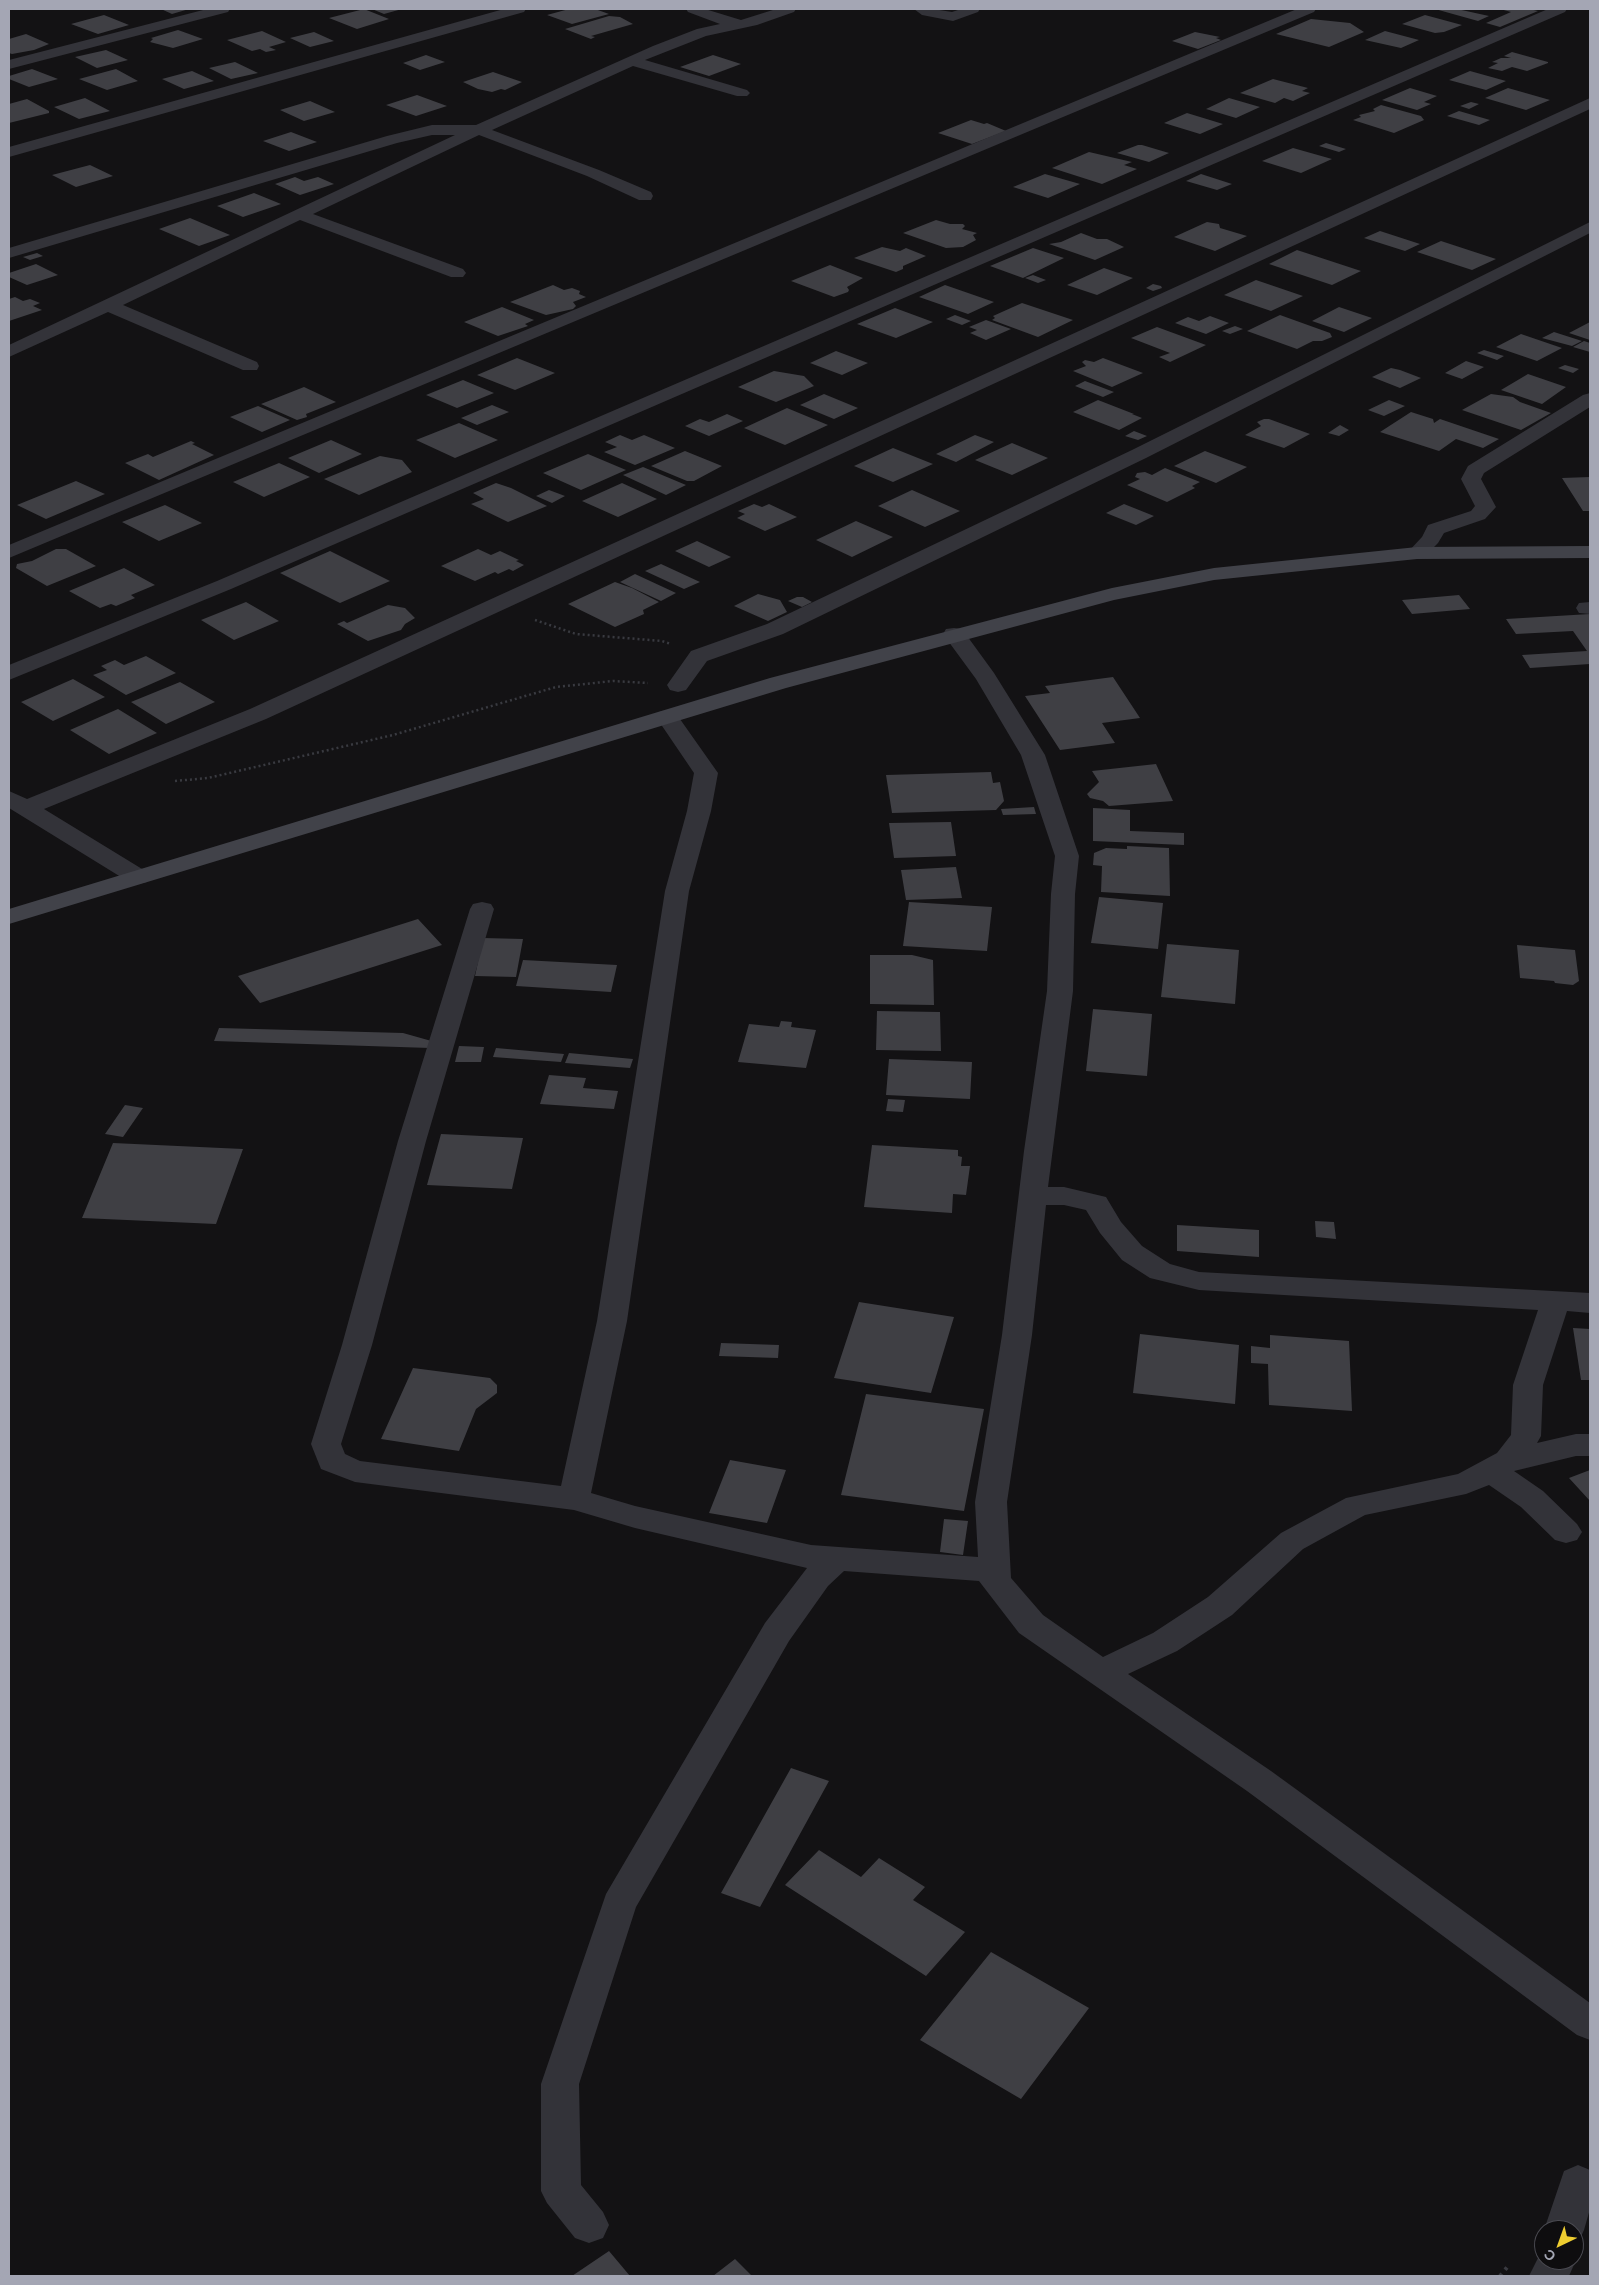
<!DOCTYPE html>
<html>
<head>
<meta charset="utf-8">
<style>
  body { margin:0 }
  #map { position:relative; width:1599px; height:2285px; overflow:hidden; background:#131214; font-family:"DM Sans",sans-serif }
  canvas { display:block }
  .frame { position:absolute; inset:0; border:10px solid #a4a6b4; pointer-events:none }
  .north { position:absolute; left:1534px; top:2220px; width:50px; height:50px; box-sizing:border-box; background:#0e0d0f; border:1px solid #4a4a51; border-radius:50%; rotate:222deg; font-size:14px; font-weight:700; line-height:20px; text-align:center; color:#a4a6b4 }
  .north::after { content:''; display:block; margin:auto; width:18px; height:22px; background:#eecd30; clip-path:polygon(50% 0,100% 100%,50% 72%,0 100%) }
</style>
</head>
<body>
<div id="map">
<canvas width="1599" height="2285"></canvas>
<div class="frame"></div>
<div class="north">С</div>
</div>
<script>
const ctx = document.querySelector('canvas').getContext('2d');
ctx.lineJoin = 'round';
function paint(path, color) {
  ctx.fillStyle = color;
  ctx.fill(path, 'evenodd');
}
function shape(rows) {
  const path = new Path2D();
  for (const r of rows) {
    path.moveTo(r[0], r[1]);
    for (let i = 2; i < r.length; i += 2) path.lineTo(r[i], r[i + 1]);
  }
  return path;
}
function trace(path, color, width, dash) {
  ctx.strokeStyle = color;
  ctx.lineWidth = width;
  ctx.lineCap = dash ? 'butt' : 'round';
  ctx.setLineDash(dash || []);
  ctx.stroke(path);
}
const building = shape([
  [161,9,189,9,172,14],
  [364,9,389,19,357,29,329,18],
  [372,9,402,9,384,14],
  [569,9,595,9,609,14,572,24,547,15],
  [1435,9,1457,9,1489,16,1478,21],
  [1500,9,1529,9,1538,11,1500,27,1486,23,1511,12],
  [104,15,129,25,98,34,71,24],
  [1425,15,1462,25,1444,32,1435,33,1402,24],
  [609,16,620,17,633,24,591,36,595,37,591,39,565,29],
  [1311,19,1350,23,1364,32,1329,47,1276,34],
  [178,30,203,39,173,48,150,42,153,39,151,38],
  [262,31,286,42,269,47,276,50,266,52,260,49,252,51,227,40],
  [1385,31,1419,40,1401,48,1365,40],
  [314,32,334,41,310,47,290,38],
  [1195,32,1220,37,1216,38,1221,40,1198,49,1172,41],
  [26,34,49,44,34,50,12,54,9,53,9,39],
  [106,50,128,60,97,68,75,57],
  [1512,52,1548,62,1548,63,1527,71,1512,67,1502,71,1488,68,1498,63,1492,62,1501,58,1511,58,1504,56],
  [426,55,445,62,420,70,403,63],
  [713,55,741,64,709,76,680,67],
  [235,62,258,73,231,79,209,68],
  [32,69,58,79,29,87,9,79,9,76],
  [116,69,138,81,107,90,79,79],
  [192,71,214,81,184,89,162,79],
  [1470,71,1506,81,1486,90,1449,80],
  [493,72,522,82,505,90,501,89,492,92,478,89,463,82],
  [1273,79,1308,88,1302,91,1310,93,1293,101,1284,98,1275,103,1240,93],
  [1410,88,1437,96,1424,102,1431,104,1417,110,1382,100],
  [1508,88,1550,100,1526,110,1485,98],
  [417,95,447,106,416,116,386,105],
  [85,98,110,111,79,119,54,107],
  [1229,98,1260,107,1236,118,1206,109],
  [27,99,49,111,49,113,9,123,9,104],
  [310,101,335,112,304,121,280,110],
  [1471,102,1479,104,1469,109,1460,106],
  [1381,105,1421,116,1424,120,1394,133,1353,120,1361,117,1359,115,1375,111,1373,109],
  [1459,111,1490,120,1479,125,1447,116],
  [1187,113,1223,124,1200,134,1164,123],
  [971,120,984,124,987,123,1006,131,972,144,938,133],
  [291,132,317,142,289,151,263,141],
  [1326,143,1346,149,1339,152,1319,146],
  [1138,145,1142,145,1169,153,1149,162,1117,153],
  [1293,148,1332,159,1301,173,1262,161],
  [1089,152,1132,162,1124,165,1137,169,1102,184,1052,168],
  [90,165,113,176,76,187,52,175],
  [1045,174,1080,184,1048,198,1013,187],
  [1201,174,1232,184,1217,190,1186,181],
  [295,177,304,181,318,177,334,184,300,195,275,184],
  [254,193,281,204,243,217,217,206],
  [190,218,230,235,199,246,159,229],
  [936,220,950,224,963,224,965,226,962,229,977,233,973,235,976,240,963,247,946,248,903,233],
  [1207,222,1219,224,1220,228,1247,236,1215,251,1174,237],
  [1380,231,1420,244,1405,251,1364,238],
  [1081,233,1097,239,1107,239,1124,247,1095,260,1049,244,1061,242],
  [1441,241,1496,259,1472,270,1417,252],
  [882,247,900,251,906,248,926,256,903,266,903,269,896,272,854,258],
  [1033,248,1064,258,1023,278,990,266],
  [1297,250,1361,271,1332,285,1269,264],
  [37,253,43,256,30,260,23,257],
  [36,264,58,275,27,285,9,277,9,273],
  [830,265,863,278,847,287,849,290,848,292,834,297,791,281],
  [1104,268,1133,278,1097,295,1067,285],
  [1033,275,1046,280,1038,283,1025,278],
  [1256,280,1303,296,1271,311,1224,295],
  [1153,284,1161,286,1162,288,1153,291,1146,288],
  [553,285,564,290,572,288,580,291,579,294,586,297,573,302,576,306,573,309,546,315,510,302],
  [945,285,994,302,968,314,919,297],
  [15,297,23,301,30,299,40,303,33,306,42,310,9,321,9,299],
  [1022,303,1073,320,1038,337,992,320,995,318,993,316],
  [502,307,534,320,525,324,528,326,498,336,464,322],
  [1339,307,1372,318,1344,332,1312,321],
  [895,308,933,322,896,338,857,324],
  [955,315,971,321,962,325,946,319],
  [1280,315,1330,333,1332,337,1322,341,1313,341,1297,349,1247,331],
  [1210,316,1229,323,1206,334,1175,323,1188,317,1199,321],
  [986,320,1011,329,986,340,970,333,977,330,969,327],
  [1590,322,1590,340,1569,333],
  [1235,326,1243,329,1230,334,1222,331],
  [1157,327,1206,345,1170,362,1159,357,1170,353,1131,338],
  [1554,332,1582,341,1572,346,1542,338],
  [1521,334,1562,348,1537,361,1496,347],
  [1584,341,1590,343,1590,352,1573,347],
  [1484,350,1504,356,1497,360,1477,353],
  [836,351,868,363,842,375,810,363],
  [517,358,555,373,515,390,477,375],
  [1103,358,1143,373,1112,387,1073,371,1086,366,1082,362,1085,360,1094,362],
  [1466,361,1484,367,1462,379,1445,373],
  [1565,365,1579,369,1573,373,1558,368],
  [1391,368,1400,370,1421,378,1400,388,1372,377],
  [774,371,804,376,814,386,776,402,738,387],
  [1528,374,1566,387,1542,404,1501,390],
  [463,380,494,393,457,408,426,395],
  [1085,381,1114,392,1103,397,1075,386],
  [304,387,336,402,306,414,307,417,297,420,261,404],
  [824,394,858,408,834,419,800,405],
  [1491,394,1513,397,1520,402,1551,413,1521,430,1462,410],
  [1098,400,1134,414,1132,414,1142,418,1119,430,1073,412],
  [1389,400,1405,406,1384,416,1368,410],
  [492,405,509,412,477,425,461,418],
  [258,406,290,420,262,432,230,417],
  [787,408,828,425,785,445,744,428],
  [1411,412,1433,419,1434,423,1440,419,1499,439,1483,448,1456,439,1439,451,1380,432],
  [727,414,743,421,709,436,685,426,700,419,709,422],
  [1264,419,1269,419,1310,434,1284,448,1245,435,1261,426,1257,422],
  [459,423,498,440,455,458,416,440],
  [1340,425,1349,430,1339,436,1328,433],
  [1134,431,1147,436,1138,440,1125,436],
  [620,435,632,440,644,435,675,448,635,465,604,452,617,447,605,442],
  [975,435,994,442,956,462,936,454],
  [331,440,362,454,319,473,288,458],
  [191,441,195,443,192,444,214,455,159,480,125,463,148,454,153,457],
  [1012,443,1048,458,1012,475,975,460],
  [893,448,933,464,893,482,854,466],
  [685,451,722,466,694,481,687,481,651,466],
  [1205,451,1247,467,1216,483,1174,466],
  [588,454,626,470,581,490,543,473],
  [380,456,402,460,412,472,359,495,324,479],
  [279,463,310,477,264,497,233,482],
  [643,467,686,485,666,495,623,475],
  [1165,468,1200,482,1192,486,1195,488,1167,502,1127,485,1140,479,1135,477,1137,473,1145,472,1152,475],
  [1590,477,1590,511,1583,511,1562,478],
  [76,481,105,494,46,519,17,505],
  [496,483,511,488,547,506,508,522,471,504,484,499,473,493],
  [622,483,657,499,618,517,582,501],
  [549,490,565,496,552,503,536,496],
  [912,490,960,511,925,527,878,506],
  [754,504,762,507,769,504,797,517,765,531,737,518,745,514,738,511],
  [1124,504,1154,516,1136,525,1106,513],
  [165,505,202,523,159,541,122,522],
  [856,521,893,537,852,557,816,540],
  [697,541,731,557,709,567,675,551],
  [56,549,66,549,96,566,47,586,16,568,17,564,32,561],
  [478,549,491,555,500,551,519,560,516,561,524,565,513,571,509,569,498,574,495,572,475,581,441,566],
  [330,551,390,581,340,603,280,573],
  [661,564,700,582,684,589,645,571],
  [124,568,155,585,131,595,135,598,116,606,111,604,100,608,69,591],
  [635,574,676,593,661,601,620,582],
  [615,582,632,588,659,602,643,610,644,614,615,627,568,604],
  [758,594,780,600,787,612,768,621,734,606],
  [1459,595,1470,609,1412,614,1402,600],
  [797,597,803,597,812,602,802,607,788,601],
  [246,602,279,621,234,640,201,620],
  [388,605,405,608,415,618,405,624,401,630,368,641,337,624,344,621,347,623],
  [1590,614,1590,664,1530,668,1522,655,1587,651,1573,631,1516,634,1506,619],
  [146,656,176,673,126,695,93,675,107,670,101,666,115,660,124,665],
  [1113,677,1140,718,1102,723,1115,743,1060,750,1025,696,1050,693,1045,686],
  [73,679,105,697,53,721,21,702],
  [180,682,215,702,166,724,131,702],
  [118,709,157,733,109,754,70,730],
  [1156,764,1173,801,1109,806,1103,801,1090,798,1087,794,1099,782,1092,771],
  [991,772,993,783,1000,782,1004,801,996,810,892,813,886,775],
  [1034,807,1036,814,1003,815,1001,809],
  [1093,808,1130,810,1130,831,1184,833,1184,845,1093,841],
  [951,822,956,856,894,858,889,823],
  [1127,846,1169,848,1170,896,1101,892,1102,866,1093,865,1094,853,1106,848,1127,849],
  [956,867,962,898,906,900,901,870],
  [1099,897,1163,903,1158,949,1091,943],
  [909,902,992,907,987,951,903,946],
  [418,919,442,945,260,1003,238,976],
  [483,938,523,939,516,977,475,976],
  [1167,944,1239,950,1235,1004,1161,997],
  [1517,945,1575,950,1579,981,1573,985,1555,983,1554,981,1520,978],
  [870,955,912,955,933,960,934,1005,870,1004],
  [523,960,617,965,611,992,516,986],
  [1093,1009,1152,1014,1147,1076,1086,1071],
  [877,1011,940,1012,941,1051,876,1050],
  [781,1021,792,1022,791,1027,816,1030,806,1068,738,1062,749,1024,779,1027],
  [219,1028,403,1033,435,1042,430,1048,214,1041],
  [459,1046,484,1047,481,1062,455,1062],
  [496,1048,564,1054,561,1062,493,1057],
  [569,1053,633,1059,630,1068,565,1063],
  [889,1059,972,1062,970,1099,886,1095],
  [549,1075,586,1078,583,1088,618,1091,614,1109,540,1104],
  [888,1099,905,1100,903,1112,886,1111],
  [125,1105,143,1108,123,1137,105,1134],
  [441,1134,523,1138,512,1189,427,1185],
  [113,1143,243,1149,216,1224,82,1218],
  [872,1145,958,1150,958,1156,962,1157,961,1166,970,1166,966,1195,953,1194,952,1213,864,1207],
  [1315,1221,1334,1222,1336,1239,1316,1237],
  [1177,1225,1259,1230,1259,1257,1177,1251],
  [859,1302,954,1317,931,1393,834,1378],
  [1573,1328,1590,1329,1590,1380,1581,1380],
  [1140,1334,1239,1345,1235,1404,1133,1393],
  [1270,1335,1349,1341,1352,1411,1269,1405,1268,1364,1251,1363,1251,1346,1270,1348],
  [721,1343,779,1345,778,1358,719,1356],
  [413,1368,490,1378,497,1385,497,1393,476,1409,459,1451,381,1439],
  [866,1394,984,1409,964,1511,841,1495],
  [730,1460,786,1470,767,1523,709,1513],
  [1590,1470,1590,1501,1569,1478],
  [944,1519,968,1521,963,1555,940,1552],
  [791,1768,829,1781,760,1907,721,1893],
  [819,1850,861,1877,879,1858,925,1887,913,1900,965,1932,926,1976,785,1885],
  [991,1952,1089,2008,1021,2099,920,2040],
  [609,2251,630,2276,572,2276],
  [735,2259,752,2276,713,2276]
]);
const pathFar1 = shape([
  [535,620,576,634,662,641,671,644],
  [175,781,208,778,393,735,556,687,613,681,648,683]
]);
const path = shape([
  [1500,2276,1509,2265]
]);
const minor = shape([
  [207,9,230,9,228,12,9,69,9,60,207,9],
  [504,9,526,9,524,12,9,157,9,147,504,9],
  [686,9,705,9,741,20,776,9,796,9,794,12,757,25,706,36,645,60,747,90,750,93,747,96,737,96,633,66,492,130,599,170,651,192,653,196,651,200,639,200,587,176,479,135,313,214,463,269,466,273,463,277,451,277,300,220,123,305,257,362,259,366,257,370,243,370,108,312,9,357,9,345,455,135,432,135,397,143,9,258,9,248,387,136,432,125,476,125,653,46,697,29,720,24,688,12,686,9],
  [914,9,933,9,952,12,961,9,980,9,978,12,953,21,922,15,914,9],
  [1297,9,1316,9,1314,12,9,558,9,545,1297,9],
  [1548,9,1567,9,1565,12,231,589,9,680,9,665,217,581,1548,9],
  [1590,98,1590,109,266,719,44,809,147,872,150,877,147,882,138,884,129,882,9,808,9,791,27,799,250,709,1590,98],
  [1590,222,1590,233,1146,458,783,634,707,661,686,690,678,692,670,690,667,685,691,651,767,624,1132,450,1590,222],
  [1590,393,1590,407,1484,473,1481,479,1496,507,1485,519,1444,533,1438,543,1424,557,1417,559,1410,557,1407,553,1422,537,1428,525,1471,511,1475,506,1461,479,1468,466,1583,395,1590,393],
  [1590,602,1590,614,1579,613,1576,608,1579,603,1590,602],
  [954,628,962,629,994,673,1045,755,1079,856,1075,894,1073,991,1048,1187,1064,1187,1106,1197,1121,1222,1142,1246,1170,1264,1199,1272,1590,1293,1590,1313,1567,1311,1543,1385,1541,1436,1537,1443,1576,1434,1590,1434,1590,1456,1576,1456,1514,1471,1543,1491,1577,1524,1582,1532,1577,1540,1566,1543,1555,1540,1521,1507,1489,1485,1466,1494,1365,1515,1303,1549,1232,1615,1177,1651,1128,1674,1271,1771,1590,2003,1590,2040,1577,2035,1247,1791,1019,1633,979,1581,844,1571,828,1586,789,1641,636,1907,579,2084,581,2185,603,2212,609,2225,603,2238,589,2243,575,2238,547,2203,541,2191,541,2084,606,1894,765,1623,807,1568,635,1528,574,1510,355,1482,321,1469,311,1444,342,1345,398,1141,470,909,473,904,482,902,491,904,494,909,426,1141,372,1345,341,1444,345,1454,360,1461,561,1486,597,1321,665,891,687,811,694,773,656,717,659,712,667,710,675,712,718,773,711,811,689,891,627,1321,591,1493,635,1506,811,1545,978,1557,975,1502,1002,1335,1024,1151,1047,991,1051,894,1055,856,1021,755,976,679,943,634,946,629,954,628],
  [1046,1205,1064,1205,1086,1210,1100,1233,1122,1260,1150,1278,1199,1290,1538,1310,1513,1385,1511,1435,1497,1453,1458,1474,1346,1498,1281,1533,1208,1597,1153,1633,1103,1657,1043,1615,1011,1578,1007,1502,1032,1335,1046,1205],
  [1578,2165,1590,2170,1590,2209,1584,2230,1578,2243,1574,2244,1574,2230,1544,2230,1564,2171,1578,2165],
  [1544,2246,1544,2260,1574,2260,1574,2255,1576,2260,1569,2276,1529,2276,1544,2246]
]);
const secondary = shape([
  [1590,546,1590,558,1417,559,1214,580,1114,600,786,688,9,924,9,909,770,678,1112,588,1214,568,1417,547,1590,546]
]);
paint(building, '#3f3f44');
trace(pathFar1, '#393a40', 2.5, [2, 3]);
trace(path, '#393a40', 4, [3, 5]);
paint(minor, '#333339');
paint(secondary, '#414249');
</script>
</body>
</html>
